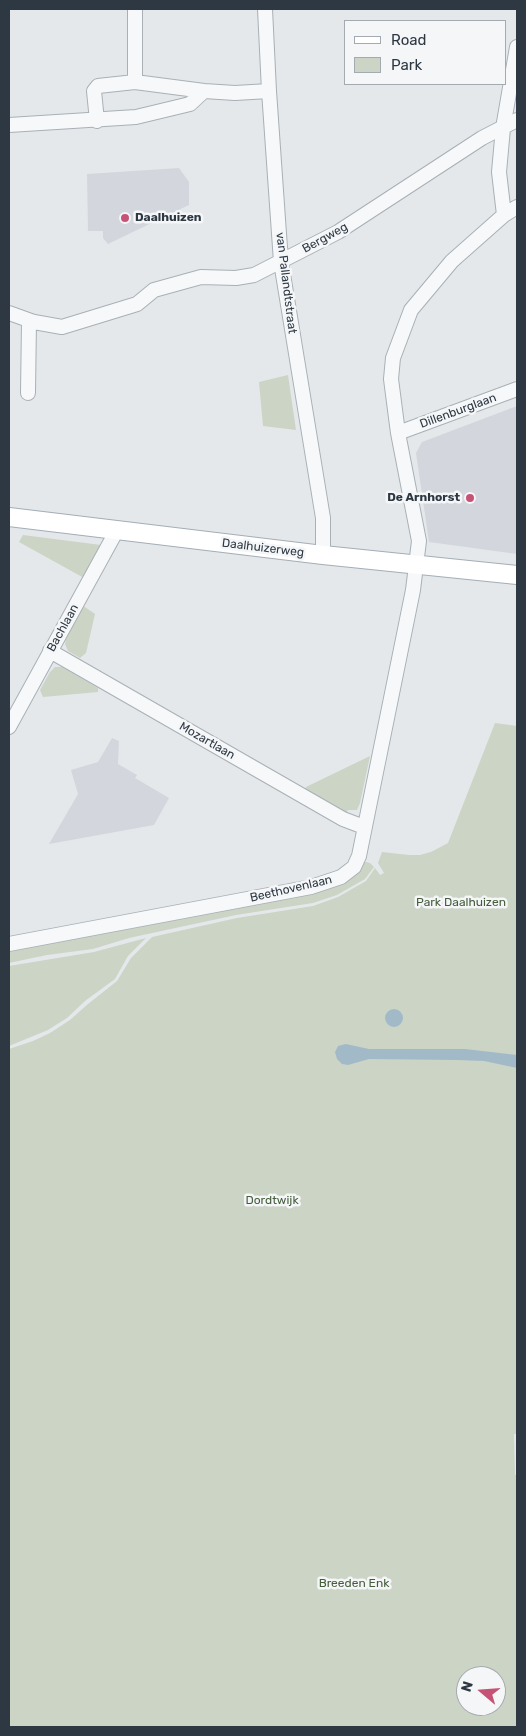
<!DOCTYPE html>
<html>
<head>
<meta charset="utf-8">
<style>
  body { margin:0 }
  #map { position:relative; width:526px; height:1736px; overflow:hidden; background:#e4e8eb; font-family:Rubik,sans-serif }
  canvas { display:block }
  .frame { position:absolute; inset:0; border:10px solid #2d3843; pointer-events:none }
  .legend { position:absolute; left:344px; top:20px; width:162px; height:65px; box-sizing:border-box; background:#f4f6f8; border:1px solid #a4aab0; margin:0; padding:6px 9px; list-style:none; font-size:15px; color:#2d3843 }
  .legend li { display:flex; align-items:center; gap:10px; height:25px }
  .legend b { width:25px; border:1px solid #a4aab0 }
  .north { position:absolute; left:456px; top:1666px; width:50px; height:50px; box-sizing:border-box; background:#f4f6f8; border:1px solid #a4aab0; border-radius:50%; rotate:288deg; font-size:14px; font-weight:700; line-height:20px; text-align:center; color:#2d3843 }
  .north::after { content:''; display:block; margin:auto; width:18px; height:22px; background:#c65375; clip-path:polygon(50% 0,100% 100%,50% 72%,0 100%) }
</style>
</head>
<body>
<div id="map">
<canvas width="526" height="1736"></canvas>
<div class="frame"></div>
<ul class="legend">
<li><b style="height:6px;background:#fff"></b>Road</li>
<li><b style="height:14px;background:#ccd4c6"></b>Park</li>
</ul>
<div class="north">N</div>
</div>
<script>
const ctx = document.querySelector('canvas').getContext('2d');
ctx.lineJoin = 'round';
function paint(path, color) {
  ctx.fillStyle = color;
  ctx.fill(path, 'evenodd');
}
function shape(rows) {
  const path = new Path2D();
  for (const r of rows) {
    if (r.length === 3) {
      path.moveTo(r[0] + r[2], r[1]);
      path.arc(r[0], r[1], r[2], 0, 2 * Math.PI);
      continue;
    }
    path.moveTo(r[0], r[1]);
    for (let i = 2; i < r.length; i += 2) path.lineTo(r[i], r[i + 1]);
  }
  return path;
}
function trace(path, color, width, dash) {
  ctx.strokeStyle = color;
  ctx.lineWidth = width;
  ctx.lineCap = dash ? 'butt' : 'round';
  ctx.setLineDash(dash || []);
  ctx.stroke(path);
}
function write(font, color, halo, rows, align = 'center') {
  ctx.font = font + ' Rubik,sans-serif';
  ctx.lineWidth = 5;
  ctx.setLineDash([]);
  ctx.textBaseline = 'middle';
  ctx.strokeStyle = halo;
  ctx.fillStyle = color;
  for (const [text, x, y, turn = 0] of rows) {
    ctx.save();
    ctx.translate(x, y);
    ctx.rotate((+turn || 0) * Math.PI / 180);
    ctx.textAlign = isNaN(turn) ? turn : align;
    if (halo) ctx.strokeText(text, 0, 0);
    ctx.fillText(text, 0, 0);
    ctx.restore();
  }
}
const built = shape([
  [179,168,189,182,189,205,108,244,103,238,103,231,88,231,87,174],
  [517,406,517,554,429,542,416,453,422,442],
  [112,738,119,741,118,764,137,775,135,778,169,798,154,825,49,844,78,794,71,770,98,762]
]);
const green = shape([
  [288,375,296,430,263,426,259,382],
  [23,535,101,545,100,549,84,578,19,542],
  [82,605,95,614,86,653,80,658,68,651,65,644,66,639,64,638],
  [55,667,62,667,98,688,98,692,43,697,40,690,50,672],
  [495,723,517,726,517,1434,514,1434,515,1475,517,1475,517,1727,9,1727,9,1049,33,1041,50,1033,70,1020,88,1004,117,981,131,958,152,937,237,918,313,906,338,897,366,881,375,868,380,875,384,873,378,863,382,852,409,855,420,855,431,852,448,843],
  [466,1676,496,1676,496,1706,466,1706],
  [370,756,360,803,357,810,348,810,346,814,304,791,306,787],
  [362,861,370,863,374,867,365,879,337,895,313,903,236,915,129,938,93,949,47,955,9,963,9,951,277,900],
  [146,938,128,956,115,979,85,1001,67,1018,48,1030,9,1046,9,966,94,952]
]);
const water = shape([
  [394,1018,9],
  [346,1044,369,1049,465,1049,517,1055,517,1068,484,1061,457,1060,369,1059,348,1065,342,1064,337,1059,335,1052,338,1046]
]);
const minor = shape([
  [265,9,269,91,281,262,323,518,323,555],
  [135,82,135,9],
  [97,121,94,91,98,86,135,82,204,91,235,93,269,91],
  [9,125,136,117,190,104,204,91],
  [504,215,499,172,503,128,517,47],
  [9,313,34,322,62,327,137,304,154,290,201,277,236,278,254,275,338,232,482,138,517,120],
  [28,393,29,321],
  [398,433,517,389],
  [50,651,343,819,364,827],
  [9,727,117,530],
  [9,944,311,887,341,877,354,867,359,856,413,590,419,541,398,433,391,379,393,358,411,310,452,261,504,215,517,207]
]);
const major = shape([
  [9,517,323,555,517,575]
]);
const markers = [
  [125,218,5,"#c65375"],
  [470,498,5,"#c65375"]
];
const poiNames = [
  ["Daalhuizen",135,218],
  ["De Arnhorst",460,498,"right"]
];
const streetNames = [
  ["Bergweg",325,238,-29],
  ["van Pallandtstraat",286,283,83],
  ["Dillenburglaan",458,411,-20],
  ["Daalhuizerweg",263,548,7],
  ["Bachlaan",63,628,-61],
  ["Mozartlaan",207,741,30],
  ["Beethovenlaan",291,889,-13]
];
const parkNames = [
  ["Park Daalhuizen",461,903],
  ["Dordtwijk",272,1201],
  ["Breeden Enk",354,1584]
];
paint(built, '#d3d7dd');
paint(green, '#ccd4c6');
paint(water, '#a2bac8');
trace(minor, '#a9b0b5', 16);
trace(major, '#a4aeb6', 20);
trace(minor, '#f7f8f9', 14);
trace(major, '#fff', 18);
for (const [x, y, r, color] of markers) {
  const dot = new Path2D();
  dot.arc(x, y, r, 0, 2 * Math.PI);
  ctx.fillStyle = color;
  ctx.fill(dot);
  trace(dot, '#f4f6f8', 2);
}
write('bold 12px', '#2d3843', '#f4f6f8', poiNames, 'left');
write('12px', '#2d3843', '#f4f6f8', streetNames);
write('12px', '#465d3b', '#f4f6f8', parkNames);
</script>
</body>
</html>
